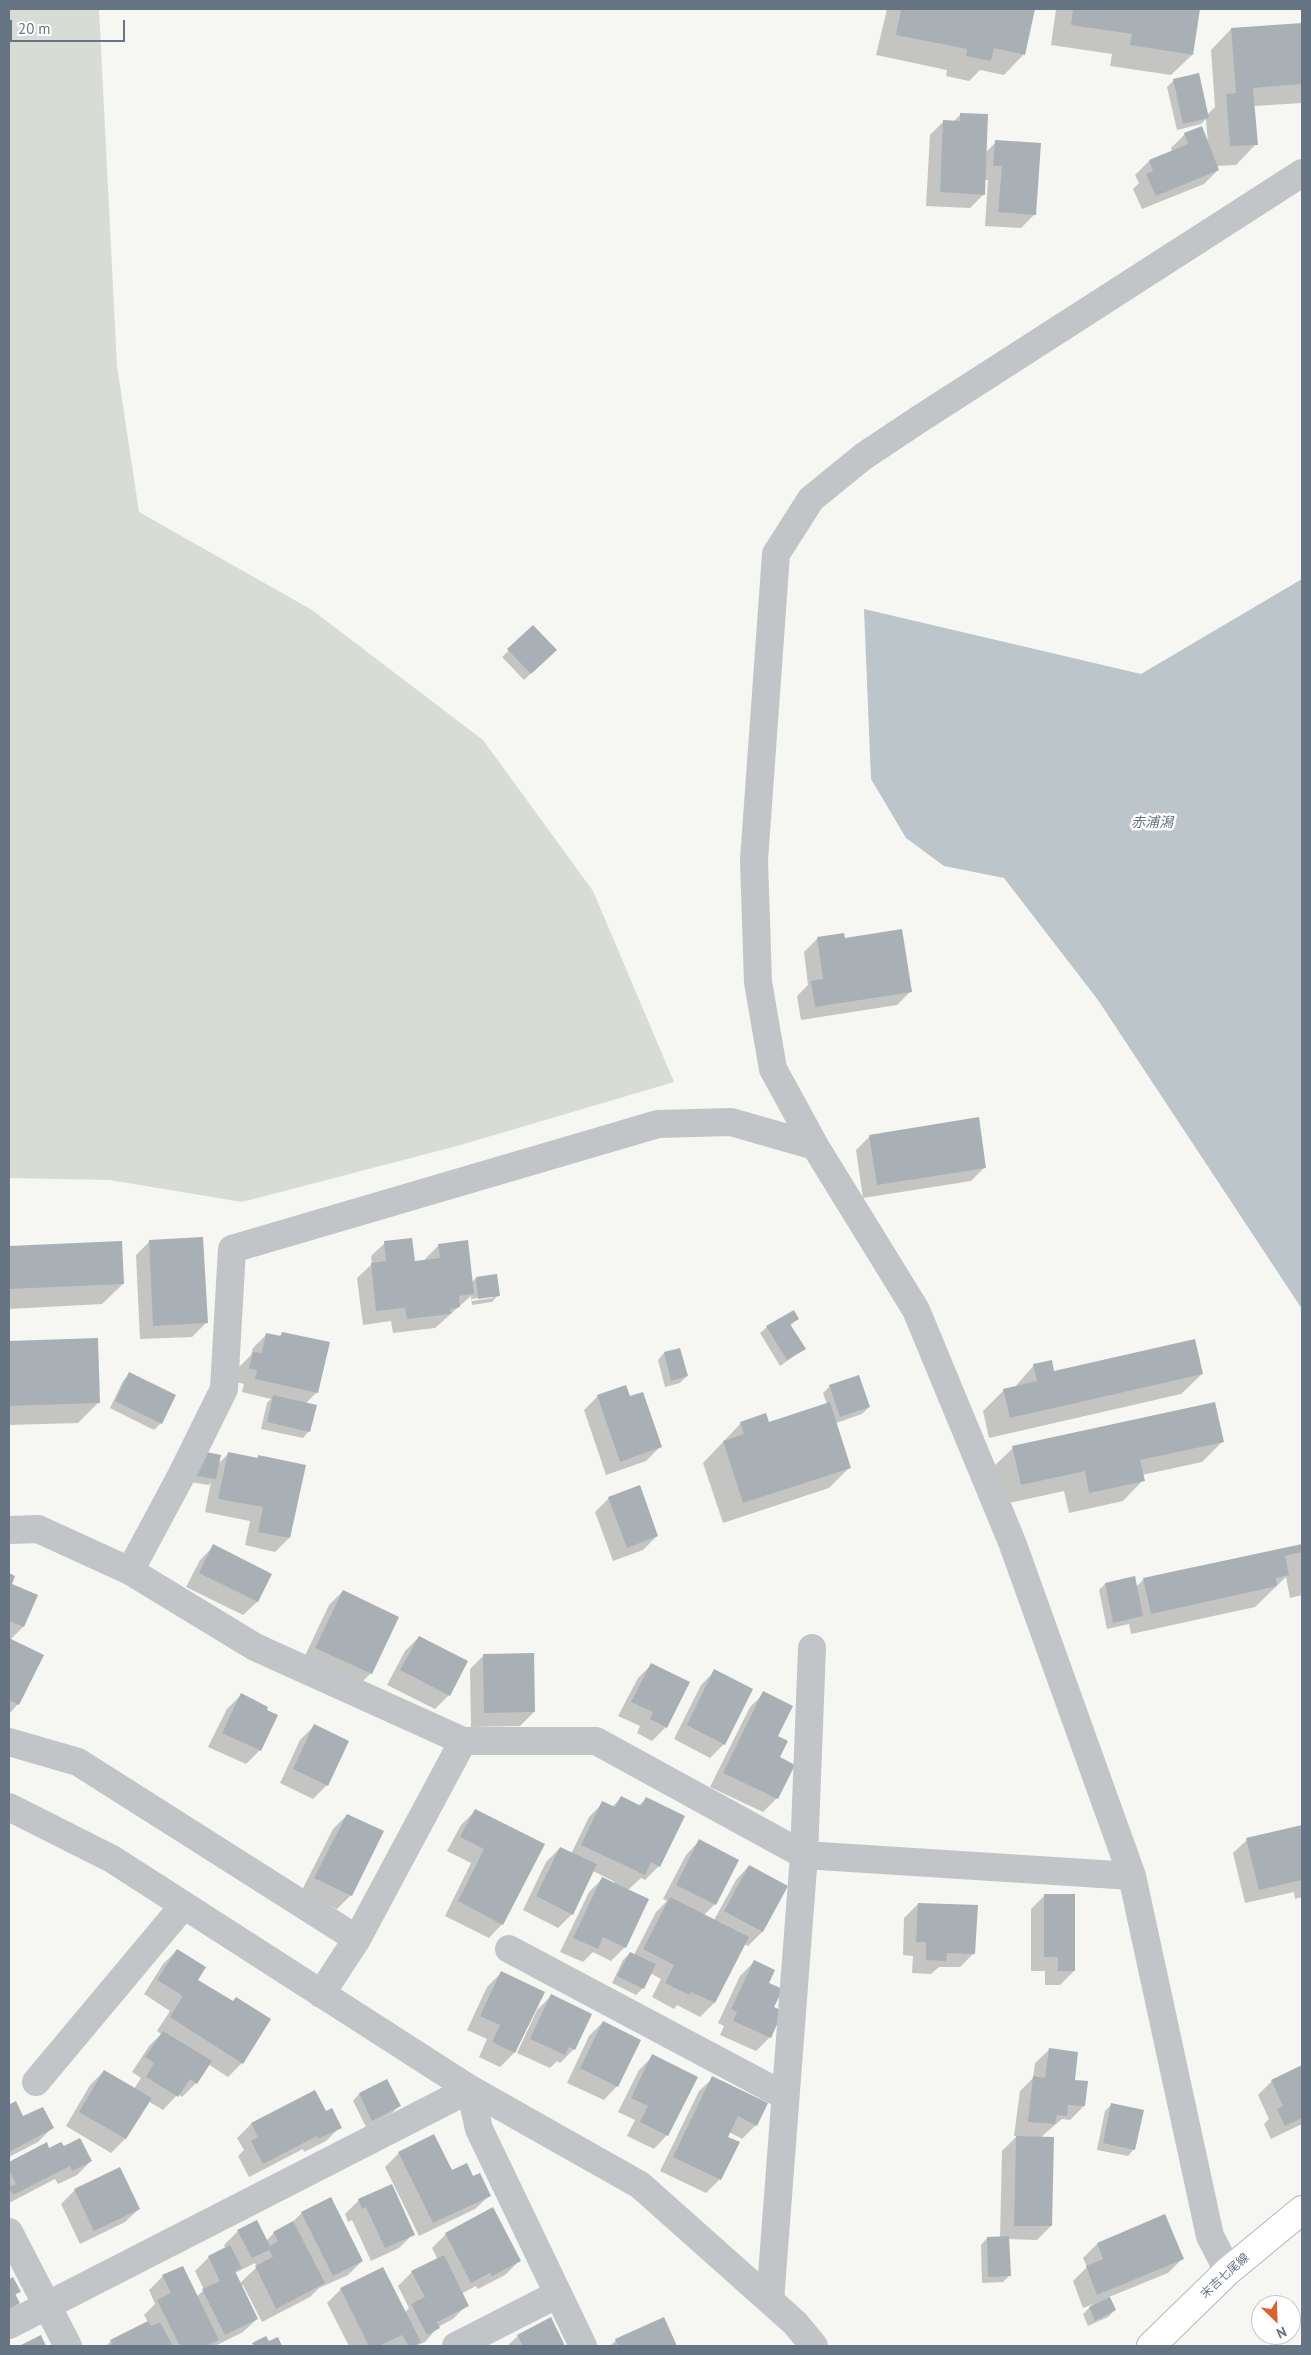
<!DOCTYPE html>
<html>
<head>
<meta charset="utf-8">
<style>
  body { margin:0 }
  #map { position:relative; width:1311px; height:2355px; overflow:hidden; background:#f6f6f3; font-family:"PT Sans",sans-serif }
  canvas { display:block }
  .frame { position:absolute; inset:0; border:10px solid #667483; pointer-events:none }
  .north { position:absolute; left:1251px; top:2295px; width:50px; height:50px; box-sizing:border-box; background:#fff; border:1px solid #c2c7cd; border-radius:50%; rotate:156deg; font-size:14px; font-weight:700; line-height:20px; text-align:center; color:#667483 }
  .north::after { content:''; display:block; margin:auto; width:18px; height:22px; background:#dd612c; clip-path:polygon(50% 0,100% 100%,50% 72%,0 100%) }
  .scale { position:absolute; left:10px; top:20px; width:115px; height:22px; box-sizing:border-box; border:2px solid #667483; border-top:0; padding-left:6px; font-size:15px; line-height:18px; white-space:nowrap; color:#667483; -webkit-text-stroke:4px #fff; paint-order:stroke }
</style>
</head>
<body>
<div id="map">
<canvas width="1311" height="2355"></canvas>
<div class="frame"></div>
<div class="north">N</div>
<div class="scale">20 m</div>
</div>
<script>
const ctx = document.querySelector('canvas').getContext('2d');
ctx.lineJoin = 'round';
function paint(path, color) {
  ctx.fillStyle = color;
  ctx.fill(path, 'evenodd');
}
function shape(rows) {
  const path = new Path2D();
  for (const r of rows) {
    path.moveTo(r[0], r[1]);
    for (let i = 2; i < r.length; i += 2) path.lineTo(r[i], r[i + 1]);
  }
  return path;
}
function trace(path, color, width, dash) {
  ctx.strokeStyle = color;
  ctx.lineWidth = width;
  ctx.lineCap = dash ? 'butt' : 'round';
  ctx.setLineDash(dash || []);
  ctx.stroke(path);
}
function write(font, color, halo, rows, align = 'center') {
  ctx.font = font + ' "PT Sans","Noto Sans JP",sans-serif';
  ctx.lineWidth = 5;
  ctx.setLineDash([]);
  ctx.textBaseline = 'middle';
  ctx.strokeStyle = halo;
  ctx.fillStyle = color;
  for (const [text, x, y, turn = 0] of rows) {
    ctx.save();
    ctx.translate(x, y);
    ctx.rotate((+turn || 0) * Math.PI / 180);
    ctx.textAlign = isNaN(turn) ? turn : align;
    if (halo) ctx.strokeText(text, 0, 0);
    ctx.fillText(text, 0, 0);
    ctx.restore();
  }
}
const green = shape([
  [9,9,99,9,117,366,139,512,312,610,483,740,593,891,674,1082,457,1146,242,1202,109,1180,9,1178]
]);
const water = shape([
  [1302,579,1302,1309,1098,1000,1004,878,944,866,906,838,871,779,864,609,1141,674]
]);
const shadow = shape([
  [887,9,1034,9,1024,54,1004,75,980,70,969,81,946,76,947,70,876,55],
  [1056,9,1199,9,1192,55,1171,75,1110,66,1112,54,1051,45],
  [1302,24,1302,103,1254,106,1256,144,1236,165,1216,166,1218,170,1204,184,1142,209,1133,189,1139,183,1135,175,1149,161,1172,152,1171,148,1185,134,1208,145,1206,119,1201,124,1177,130,1167,87,1174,80,1207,115,1215,107,1211,50,1231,29],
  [961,114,986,152,996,142,1035,214,1021,228,985,226,988,180,984,180,984,194,970,208,926,206,930,135,944,121,953,122],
  [533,627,555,650,524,680,502,657],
  [818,938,844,939,911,991,897,1005,801,1020,797,996,808,985,804,952],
  [870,1136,985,1167,971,1181,863,1198,856,1150],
  [150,1241,206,1323,192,1337,140,1339,136,1255],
  [121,1242,123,1284,102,1304,9,1309,9,1247],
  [385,1243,414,1263,425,1261,425,1259,439,1245,471,1283,476,1278,498,1295,492,1302,472,1305,471,1296,435,1328,393,1333,391,1321,363,1325,357,1278,372,1264,371,1256],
  [493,1295,493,1298,472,1301,472,1299],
  [797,1319,790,1326,804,1349,780,1366,760,1333,767,1327],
  [283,1333,317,1392,305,1404,309,1431,303,1438,261,1429,267,1403,271,1399,242,1392,244,1384,236,1382,239,1367,251,1355,253,1348,267,1334,278,1337],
  [97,1339,99,1402,78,1423,9,1425,9,1342],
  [679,1349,687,1376,680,1383,665,1387,658,1360,664,1353],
  [1034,1365,1053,1372,1202,1374,1181,1394,989,1438,983,1411,1004,1390,1014,1388],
  [129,1374,161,1423,154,1430,110,1408,123,1381],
  [830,1386,869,1407,862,1414,836,1423,850,1467,829,1488,723,1523,703,1463,741,1423,768,1424,827,1404,823,1393],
  [598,1396,629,1398,660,1447,646,1461,606,1475,584,1410],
  [1222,1442,1202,1462,1142,1475,1143,1480,1123,1501,1069,1513,1064,1491,1000,1505,992,1468,1013,1448],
  [228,1454,256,1459,259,1456,289,1538,275,1552,245,1545,250,1521,205,1512,211,1482,209,1485,190,1482,195,1459,218,1464],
  [609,1498,657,1536,643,1550,613,1561,595,1512],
  [1302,1545,1302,1595,1290,1598,1286,1577,1255,1607,1131,1634,1129,1624,1107,1629,1099,1590,1105,1584,1136,1587,1144,1579],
  [214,1546,270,1574,257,1602,243,1615,186,1587,200,1560],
  [9,1575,14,1577,10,1584,36,1596,23,1627,10,1640,18,1704,9,1714],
  [343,1591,397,1617,371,1673,357,1687,302,1662,329,1605],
  [419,1637,449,1695,435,1709,387,1685,405,1651],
  [484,1655,534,1712,520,1726,471,1727,470,1669],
  [652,1664,666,1727,652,1741,637,1733,640,1726,618,1716,638,1678],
  [715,1671,724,1744,710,1758,674,1739,701,1685],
  [764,1693,776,1736,778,1758,777,1798,763,1812,710,1787,750,1707],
  [241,1695,260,1750,246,1764,208,1747,227,1709],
  [314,1726,327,1785,313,1799,280,1783,300,1740],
  [621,1798,638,1806,646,1799,659,1866,645,1880,641,1878,628,1890,625,1947,611,1961,593,1952,583,1962,560,1952,589,1892,603,1878,614,1884,615,1882,593,1871,572,1914,558,1928,523,1910,546,1862,560,1848,571,1854,589,1817,603,1803,612,1807],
  [475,1811,502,1924,489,1938,445,1916,471,1863,447,1851,461,1825],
  [347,1815,382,1832,351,1895,337,1909,301,1892,333,1829],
  [1302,1826,1302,1897,1295,1899,1294,1892,1245,1903,1233,1853,1247,1840],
  [699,1841,715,1904,704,1915,714,1920,736,1880,749,1866,786,1887,762,1932,748,1946,744,1944,714,2003,700,2017,677,2005,674,2009,652,1997,661,1979,650,1973,643,1988,636,1995,612,1983,623,1960,630,1953,634,1955,656,1912,667,1901,663,1899,686,1855],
  [1045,1895,1074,1971,1060,1985,1045,1985,1045,1971,1031,1971,1031,1909],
  [918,1904,974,1953,960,1967,939,1967,931,1974,912,1973,913,1956,903,1955,904,1918],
  [177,1950,197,1980,242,2063,228,2077,208,2064,196,2083,182,2097,178,2094,163,2110,148,2101,125,2139,111,2153,66,2126,90,2085,104,2071,134,2089,141,2078,132,2072,149,2046,161,2034,157,2031,170,2011,144,1994,163,1964],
  [754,1962,767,1984,773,2008,770,2037,756,2051,720,2035,724,2026,718,2023,740,1976],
  [501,1973,543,1992,514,2053,500,2067,479,2057,487,2039,467,2030,487,1987],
  [551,1996,574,2049,560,2063,557,2061,550,2068,517,2053,537,2010],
  [603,2022,617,2086,604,2100,567,2083,589,2036],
  [1049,2050,1073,2081,1084,2106,1070,2120,1062,2119,1040,2138,1051,2226,1037,2240,1008,2239,1010,2275,1003,2282,982,2283,981,2245,987,2238,1000,2238,1002,2151,1017,2136,1014,2136,1020,2091,1033,2078,1035,2063],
  [653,2056,667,2135,654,2149,627,2136,635,2120,618,2112,639,2070],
  [1302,2066,1302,2124,1271,2139,1264,2124,1269,2119,1258,2095,1272,2081],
  [713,2078,756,2125,742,2139,729,2132,720,2179,706,2193,660,2171,699,2091],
  [386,2080,399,2106,392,2113,366,2127,353,2101,359,2094],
  [315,2092,325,2112,340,2127,326,2141,304,2152,303,2149,249,2177,238,2156,244,2150,237,2138,251,2124],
  [9,2104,23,2118,52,2128,38,2142,9,2157],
  [1111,2105,1134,2149,1128,2156,1097,2150,1105,2111],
  [46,2144,49,2150,63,2148,91,2161,77,2175,58,2184,55,2179,9,2203,9,2163],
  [399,2153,472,2178,489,2196,475,2209,419,2236,385,2167],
  [119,2169,139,2209,125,2222,80,2244,61,2204,75,2190],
  [359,2200,413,2234,399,2248,371,2261,352,2220,348,2222,345,2214],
  [302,2213,362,2261,348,2275,319,2288,310,2297,262,2322,243,2285,241,2286,257,2319,243,2332,215,2346,106,2346,111,2341,148,2322,144,2315,155,2304,149,2290,163,2276,197,2296,204,2290,195,2271,209,2257,226,2249,224,2245,238,2231,266,2241,274,2233,290,2224],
  [255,2263,257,2267,240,2283,235,2273],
  [446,2234,519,2261,505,2275,478,2289,476,2286,461,2294,467,2305,453,2319,438,2327,425,2342,416,2346,349,2346,327,2303,341,2289,405,2312,409,2308,398,2286,412,2272,438,2260,432,2248],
  [1097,2244,1182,2259,1168,2273,1109,2297,1115,2310,1108,2317,1088,2326,1083,2314,1093,2304,1083,2308,1073,2281,1087,2267,1083,2258],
  [12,2278,19,2291,15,2296,19,2303,9,2313,9,2280],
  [550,2319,564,2346,507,2346,518,2336],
  [663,2319,676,2346,610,2346,616,2340]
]);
const building = shape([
  [901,9,1035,9,1025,55,994,48,991,61,966,56,967,49,896,35],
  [1073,9,1200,9,1193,55,1130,45,1132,34,1071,25],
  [1302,23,1302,84,1253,88,1258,145,1230,146,1226,94,1236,93,1231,28],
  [1199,73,1209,118,1183,124,1173,79],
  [960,113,988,114,985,195,940,192,943,120,960,121],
  [1202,126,1219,170,1156,196,1146,174,1153,171,1149,160,1188,144,1184,133],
  [995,140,1041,143,1036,215,998,212,1002,166,993,166],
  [533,625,557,650,531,674,507,649],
  [902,929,912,992,815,1007,811,981,823,979,817,937,844,933,845,938],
  [979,1117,986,1168,877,1185,869,1135],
  [203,1237,208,1323,153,1326,149,1240],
  [412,1238,415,1261,440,1258,438,1244,468,1240,474,1294,459,1296,460,1307,450,1309,451,1314,407,1319,405,1308,376,1311,371,1263,386,1261,384,1241],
  [122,1241,124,1284,9,1289,9,1246],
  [497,1274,500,1296,478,1299,476,1277],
  [794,1310,799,1319,790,1324,806,1349,787,1360,766,1326],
  [282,1332,330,1342,318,1393,255,1379,257,1370,249,1369,253,1352,262,1353,266,1333,281,1336],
  [98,1338,100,1403,9,1406,9,1341],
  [1195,1339,1203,1374,1010,1418,1003,1389,1037,1381,1033,1364,1052,1360,1054,1371],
  [680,1348,688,1376,671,1381,664,1352],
  [129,1372,176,1395,162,1424,115,1401],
  [859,1375,870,1407,840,1417,829,1385],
  [626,1385,630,1396,643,1392,662,1447,620,1462,597,1395],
  [273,1395,317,1405,310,1432,267,1422],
  [830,1402,851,1468,743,1503,723,1441,744,1434,740,1422,766,1413,769,1422],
  [1215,1402,1224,1442,1140,1460,1145,1481,1089,1493,1085,1471,1021,1485,1012,1446],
  [201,1451,221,1455,216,1479,196,1476],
  [228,1452,258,1458,258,1455,306,1465,290,1538,258,1532,263,1507,218,1499],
  [640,1485,658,1536,627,1548,608,1497],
  [213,1544,272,1574,258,1602,199,1573],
  [1302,1544,1302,1552,1285,1556,1289,1575,1276,1578,1277,1586,1151,1614,1143,1578],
  [9,1573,15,1576,12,1584,38,1595,24,1627,9,1621],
  [1135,1576,1143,1616,1113,1623,1105,1583],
  [343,1590,399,1617,372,1674,315,1648],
  [419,1636,468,1661,450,1696,400,1670],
  [9,1638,44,1655,19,1705,9,1700],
  [534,1653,535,1712,484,1713,483,1654],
  [651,1663,690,1682,667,1728,650,1719,653,1712,631,1702],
  [714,1669,753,1689,725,1745,687,1725],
  [763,1691,793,1706,778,1736,788,1741,780,1757,795,1765,778,1799,723,1773],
  [241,1693,268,1707,267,1710,278,1715,261,1751,222,1733],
  [314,1724,349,1741,328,1786,293,1769],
  [621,1796,641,1806,646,1797,685,1816,660,1867,651,1862,645,1875,581,1845,602,1801,615,1807],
  [475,1809,545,1844,503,1925,458,1901,484,1849,460,1837],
  [347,1814,384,1831,352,1896,314,1878],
  [1302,1825,1302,1880,1259,1890,1246,1838],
  [699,1839,739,1860,716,1905,676,1885],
  [560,1847,597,1864,573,1915,536,1896],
  [749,1865,788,1886,763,1932,724,1911],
  [602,1877,649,1899,626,1948,603,1937,598,1949,573,1938],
  [1044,1894,1075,1894,1075,1971,1058,1971,1058,1957,1044,1957],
  [670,1897,749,1937,715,2003,691,1992,689,1995,665,1983,674,1965,643,1949],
  [918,1903,978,1905,975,1954,947,1953,946,1961,926,1960,926,1942,916,1942],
  [177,1949,206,1967,198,1980,233,2001,236,1997,271,2019,243,2064,170,2017,183,1996,157,1980],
  [630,1952,656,1964,644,1989,617,1976],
  [754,1960,775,1970,769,1983,783,1989,774,2007,783,2011,771,2038,733,2021,737,2012,731,2009],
  [501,1971,545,1992,515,2053,492,2042,500,2025,480,2016],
  [551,1994,592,2014,575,2050,569,2047,565,2055,530,2039],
  [603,2021,641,2040,618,2087,580,2068],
  [163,2031,212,2061,197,2084,190,2079,178,2097,146,2077,154,2063,145,2057],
  [1049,2048,1078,2052,1075,2080,1088,2081,1085,2106,1068,2105,1067,2116,1057,2115,1055,2124,1028,2122,1033,2076,1045,2078],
  [652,2054,698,2077,668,2136,640,2122,648,2106,631,2098],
  [1302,2065,1302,2118,1285,2126,1277,2109,1283,2106,1271,2080],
  [104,2070,152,2098,126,2139,79,2112],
  [712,2076,768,2103,757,2126,738,2116,728,2137,740,2142,721,2180,673,2157],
  [387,2079,401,2106,372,2121,359,2093],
  [315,2090,326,2111,332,2108,342,2128,318,2139,317,2136,263,2164,251,2141,258,2137,251,2123],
  [16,2101,23,2116,43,2107,54,2128,9,2152,9,2102,10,2104],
  [1111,2103,1144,2110,1135,2150,1103,2143],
  [434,2134,452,2170,467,2163,473,2176,480,2173,491,2196,433,2223,398,2152],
  [1016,2136,1054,2137,1052,2226,1014,2226],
  [80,2138,92,2161,72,2171,70,2166,13,2195,9,2187,16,2184,9,2170,9,2162,47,2142,49,2148,61,2142,64,2146],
  [120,2167,140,2209,94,2231,74,2189],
  [392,2184,415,2235,385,2248,366,2207,362,2209,358,2199],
  [331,2197,363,2261,333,2276,301,2212],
  [493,2207,521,2261,492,2276,490,2273,471,2283,445,2233],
  [1165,2214,1184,2259,1097,2295,1086,2266,1103,2259,1097,2243],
  [257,2220,270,2246,278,2241,273,2232,293,2221,325,2283,276,2309,255,2266,273,2257,269,2250,252,2258,237,2230],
  [1009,2236,1011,2276,988,2277,987,2237],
  [230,2245,242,2268,235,2271,258,2319,225,2335,202,2289,220,2281,208,2256],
  [444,2255,469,2306,437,2322,440,2328,427,2335,411,2304,425,2297,411,2271],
  [183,2266,219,2340,206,2346,180,2346,157,2300,171,2293,162,2275],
  [383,2267,421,2342,413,2346,409,2346,402,2335,379,2346,369,2346,340,2288],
  [13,2277,21,2292,15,2294,20,2303,9,2309,9,2279],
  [1110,2297,1116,2310,1095,2321,1089,2307],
  [551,2317,565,2346,523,2346,517,2335],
  [664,2317,677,2346,618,2346,615,2339],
  [148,2321,151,2326,160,2322,173,2346,113,2346,110,2340],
  [41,2335,46,2346,19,2346],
  [266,2336,269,2341,278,2337,282,2346,254,2346,252,2343]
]);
const minor = shape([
  [9,1530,38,1529,130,1571,255,1647,463,1741,596,1741,804,1855,812,1648],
  [130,1571,182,1474,224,1389,232,1249,658,1124,731,1122,815,1146],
  [9,1742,78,1762,357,1939],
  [9,1807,112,1859,470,2089,640,2185,795,2323,814,2346],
  [509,1949,785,2096],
  [321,1994,357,1939,463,1741],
  [36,2082,184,1905],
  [470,2089,479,2129,583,2346],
  [9,2232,68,2346],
  [1228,2271,1210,2236,1132,1876,1012,1542,916,1310,815,1146,773,1069,758,982,754,860,776,554,811,499,864,456,918,420,1302,173],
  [770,2301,804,1855,1132,1876],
  [9,2325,470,2089],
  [456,2346,558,2294]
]);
const major = shape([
  [1151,2346,1228,2271,1302,2210]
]);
const streetNames = [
  ["末吉七尾線",1225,2276,-42]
];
const waterNames = [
  ["赤浦潟",1152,823]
];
paint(green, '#d7ddd4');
paint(water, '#bbc5ca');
paint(shadow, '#0003');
paint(building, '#a8b0b5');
trace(major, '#b4b8bc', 30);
trace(minor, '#c1c5c8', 28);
trace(major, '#fff', 28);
write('12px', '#667483', '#fff', streetNames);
write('italic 14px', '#62757f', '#fff', waterNames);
</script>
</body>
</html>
